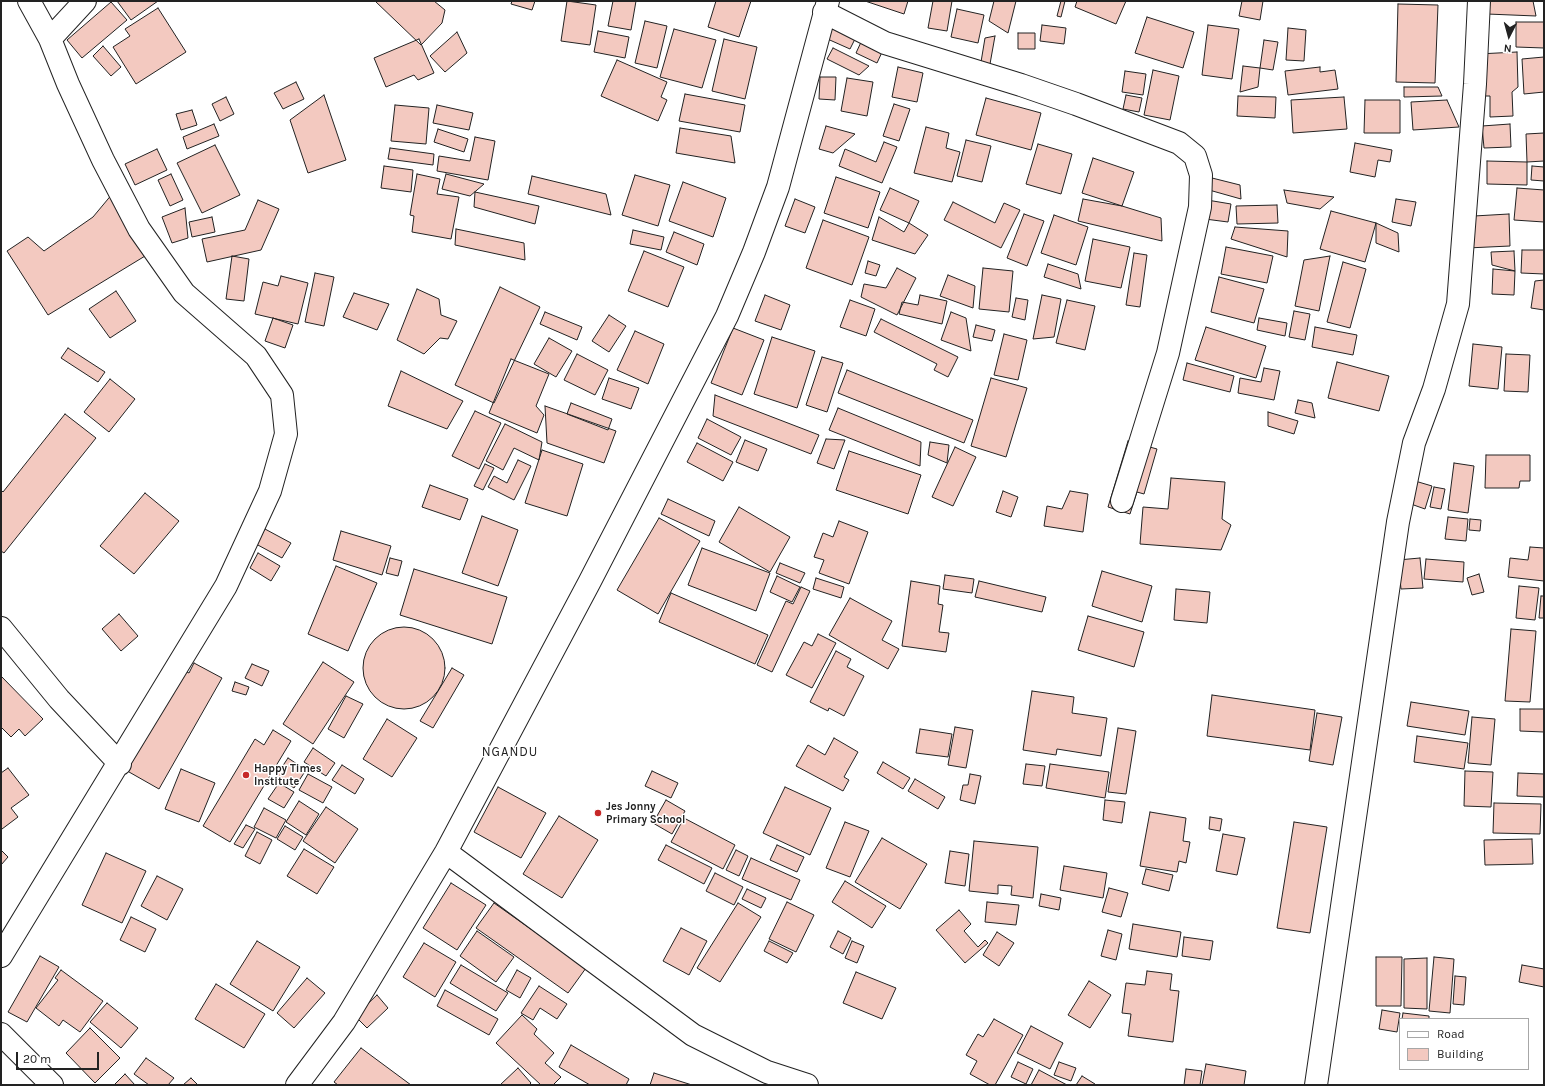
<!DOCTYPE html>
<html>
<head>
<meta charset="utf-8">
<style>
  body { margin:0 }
  #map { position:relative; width:1545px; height:1086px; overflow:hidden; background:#fff; font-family:Karla,sans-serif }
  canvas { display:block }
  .frame { position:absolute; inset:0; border:2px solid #222; pointer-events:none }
  .legend { position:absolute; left:1399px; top:1018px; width:130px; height:52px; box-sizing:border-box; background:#fff; border:1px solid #a7a7a7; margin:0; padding:5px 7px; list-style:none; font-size:12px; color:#222 }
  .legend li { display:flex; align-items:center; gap:8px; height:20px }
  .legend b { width:20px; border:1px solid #a7a7a7 }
  .north { position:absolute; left:1489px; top:16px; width:40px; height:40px; -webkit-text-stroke:3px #fff; paint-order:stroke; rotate:186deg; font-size:11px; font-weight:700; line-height:16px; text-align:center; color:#222 }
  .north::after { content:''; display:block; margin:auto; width:14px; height:18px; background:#222; clip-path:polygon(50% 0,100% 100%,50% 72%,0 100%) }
  .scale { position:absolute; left:16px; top:1052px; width:83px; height:18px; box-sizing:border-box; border:2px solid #222; border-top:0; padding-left:5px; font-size:12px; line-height:14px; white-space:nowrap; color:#222; -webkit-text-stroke:3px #fff; paint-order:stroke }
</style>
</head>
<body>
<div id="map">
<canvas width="1545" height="1086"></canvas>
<div class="frame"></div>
<ul class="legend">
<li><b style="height:5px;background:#fff"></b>Road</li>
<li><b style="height:11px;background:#f3c9c0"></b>Building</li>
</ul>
<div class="north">N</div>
<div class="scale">20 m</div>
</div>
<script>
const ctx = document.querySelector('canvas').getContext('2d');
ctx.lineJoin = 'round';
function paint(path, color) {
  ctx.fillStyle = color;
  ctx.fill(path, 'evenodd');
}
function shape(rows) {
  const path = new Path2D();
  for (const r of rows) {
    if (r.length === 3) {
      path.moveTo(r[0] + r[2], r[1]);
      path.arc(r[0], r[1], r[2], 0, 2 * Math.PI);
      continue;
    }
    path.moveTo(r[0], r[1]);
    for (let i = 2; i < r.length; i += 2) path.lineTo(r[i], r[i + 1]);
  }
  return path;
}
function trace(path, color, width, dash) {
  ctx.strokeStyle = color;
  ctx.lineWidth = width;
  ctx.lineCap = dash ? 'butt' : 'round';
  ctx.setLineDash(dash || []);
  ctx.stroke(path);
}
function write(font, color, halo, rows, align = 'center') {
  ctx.font = font + ' Karla,sans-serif';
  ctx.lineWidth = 3;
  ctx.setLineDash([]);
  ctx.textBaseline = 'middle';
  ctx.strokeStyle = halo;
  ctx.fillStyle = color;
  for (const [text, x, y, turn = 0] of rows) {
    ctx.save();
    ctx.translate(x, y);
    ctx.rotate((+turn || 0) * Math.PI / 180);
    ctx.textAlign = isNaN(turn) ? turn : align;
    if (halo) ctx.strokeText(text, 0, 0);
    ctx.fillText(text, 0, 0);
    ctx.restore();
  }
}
const building = shape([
  [117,1,158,1,131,20,117,1],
  [375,1,434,1,445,10,442,23,421,45,375,1],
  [512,1,535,1,532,10,511,4,512,1],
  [567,1,596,5,590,45,561,41,567,1],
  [613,1,636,1,631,30,608,26,613,1],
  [716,1,751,1,739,37,708,27,716,1],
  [865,1,908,1,904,14,865,1],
  [933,1,952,1,947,31,928,28,933,1],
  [994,1,1016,1,1008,33,989,21,994,1],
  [1061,1,1065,1,1061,17,1057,16,1061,1],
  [1077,1,1126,1,1116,24,1075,7,1077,1],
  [1242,1,1263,1,1260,20,1239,16,1242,1],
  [1487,1,1533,1,1536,16,1487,14,1487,1],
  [111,2,127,20,82,58,67,40,111,2],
  [1398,4,1438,5,1435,83,1396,82,1398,4],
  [158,8,186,52,136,84,113,47,130,36,125,29,158,8],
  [957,9,984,15,978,43,951,37,957,9],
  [1147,17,1194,32,1183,68,1135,53,1147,17],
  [645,21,667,26,657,68,635,63,645,21],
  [1516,22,1544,22,1544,48,1516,47,1516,22],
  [829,23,857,35,850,49,823,37,829,23],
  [1042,25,1066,28,1064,44,1040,41,1042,25],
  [1208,25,1239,29,1232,79,1202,75,1208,25],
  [1288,28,1306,30,1304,61,1286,60,1288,28],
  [674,29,716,40,702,88,660,77,674,29],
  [598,31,629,37,625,58,594,52,598,31],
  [457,32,467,53,445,72,430,56,457,32],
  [1018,33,1035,33,1035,49,1018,49,1018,33],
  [995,36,990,64,981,62,985,38,995,36],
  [419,39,434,73,418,80,414,75,386,87,374,58,419,39],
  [724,39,757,47,745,99,712,91,724,39],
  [862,40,883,50,877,63,856,53,862,40],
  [1264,40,1278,42,1273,70,1260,68,1264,40],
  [103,46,121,67,111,76,93,56,103,46],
  [833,48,869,66,859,75,827,59,833,48],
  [1517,52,1518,87,1512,92,1513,116,1490,117,1490,96,1479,96,1478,54,1517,52],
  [1544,57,1544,92,1524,94,1522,59,1544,57],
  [617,60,667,82,661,97,667,100,658,121,601,96,617,60],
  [1243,66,1260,68,1258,87,1240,92,1243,66],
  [898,67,923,73,917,102,892,97,898,67],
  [1320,67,1320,72,1335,70,1338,89,1288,95,1285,71,1320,67],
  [1153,70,1179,76,1170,120,1144,115,1153,70],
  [1125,71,1146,74,1143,95,1122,92,1125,71],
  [820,77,836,77,835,100,819,99,820,77],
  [847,78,873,82,867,116,841,111,847,78],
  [296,82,304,99,283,109,274,93,296,82],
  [1404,87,1438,87,1442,96,1404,97,1404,87],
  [685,94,745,105,740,132,679,121,685,94],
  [324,95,346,160,308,173,290,120,324,95],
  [1126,95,1142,98,1139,112,1123,109,1126,95],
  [1238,96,1276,97,1275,118,1237,116,1238,96],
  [226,97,234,114,220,121,212,104,226,97],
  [1344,97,1347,129,1293,133,1291,100,1344,97],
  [986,98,1041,113,1031,150,976,135,986,98],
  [1365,100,1400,100,1400,133,1364,133,1365,100],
  [1447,100,1459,127,1413,130,1411,102,1447,100],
  [894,104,910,109,899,141,883,136,894,104],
  [395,105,429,108,426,144,391,141,395,105],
  [437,105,473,113,469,130,433,123,437,105],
  [192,110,197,125,181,130,176,114,192,110],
  [214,124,219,136,187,149,183,137,214,124],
  [1510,124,1511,147,1484,148,1482,126,1510,124],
  [826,126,855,134,833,153,819,149,826,126],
  [926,127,949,133,946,148,960,152,952,182,914,173,926,127],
  [680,128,731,136,735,163,676,153,680,128],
  [438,129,468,139,464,152,434,142,438,129],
  [1544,133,1544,161,1527,162,1526,134,1544,133],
  [475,137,495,141,488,180,437,171,439,156,470,161,475,137],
  [966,140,991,146,982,182,957,176,966,140],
  [884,142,897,147,882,183,839,166,845,149,876,162,884,142],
  [1355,143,1392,150,1390,162,1378,160,1375,177,1350,172,1355,143],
  [1038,144,1072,154,1061,194,1026,184,1038,144],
  [215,145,240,195,202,213,177,163,215,145],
  [390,148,434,154,433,165,388,159,390,148],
  [157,149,167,170,135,185,125,164,157,149],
  [1093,158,1134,172,1122,206,1082,193,1093,158],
  [1487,161,1527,162,1527,185,1487,184,1487,161],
  [384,166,413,170,411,192,381,188,384,166],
  [1532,166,1544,167,1544,181,1531,180,1532,166],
  [171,174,183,200,170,206,158,180,171,174],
  [417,174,440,179,437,194,459,197,451,239,412,232,414,216,410,215,417,174],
  [446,174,484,184,470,196,442,189,446,174],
  [635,175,670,185,658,226,622,215,635,175],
  [532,176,606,194,611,215,528,194,532,176],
  [836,177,880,192,868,228,824,213,836,177],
  [1212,178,1240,185,1241,199,1209,190,1212,178],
  [683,182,726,198,713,237,669,221,683,182],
  [890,188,919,201,909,223,880,210,890,188],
  [1517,188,1544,190,1544,222,1514,220,1517,188],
  [1284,190,1334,197,1320,209,1287,203,1284,190],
  [475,192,539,206,535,224,474,207,475,192],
  [113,193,150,253,48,315,7,251,28,237,44,251,93,217,113,193],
  [795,199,815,207,805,233,785,226,795,199],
  [1083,199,1122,206,1161,218,1162,241,1078,221,1083,199],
  [1396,199,1416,202,1411,226,1392,222,1396,199],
  [258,200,279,209,261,250,207,262,202,239,245,230,258,200],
  [1207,200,1231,204,1228,222,1205,219,1207,200],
  [953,202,995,223,1004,203,1020,210,1001,248,944,220,953,202],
  [1277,205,1278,223,1237,224,1236,206,1277,205],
  [185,208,188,238,172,243,162,217,185,208],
  [1331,211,1376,223,1365,262,1320,249,1331,211],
  [1024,214,1044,221,1027,266,1007,258,1024,214],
  [1509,214,1510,246,1467,248,1474,216,1509,214],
  [1054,215,1088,227,1076,265,1041,253,1054,215],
  [212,217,215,232,192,237,189,222,212,217],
  [879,217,904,232,909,223,928,235,915,254,872,240,879,217],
  [823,220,869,237,852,285,806,268,823,220],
  [1376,223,1398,233,1399,252,1376,243,1376,223],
  [1235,227,1288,231,1287,257,1231,239,1235,227],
  [456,229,524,243,525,260,455,245,456,229],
  [633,230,664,237,661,250,630,244,633,230],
  [674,232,704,244,697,265,666,252,674,232],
  [1093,239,1130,247,1121,288,1085,281,1093,239],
  [1226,247,1273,256,1267,283,1221,274,1226,247],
  [1522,250,1544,250,1544,274,1521,273,1522,250],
  [644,251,684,267,668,307,628,291,644,251],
  [1514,251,1515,271,1492,265,1491,252,1514,251],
  [1134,253,1147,255,1140,307,1126,305,1134,253],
  [232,256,249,259,244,301,226,299,232,256],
  [1330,256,1319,311,1295,306,1304,260,1330,256],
  [868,261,880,265,876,276,865,273,868,261],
  [1343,262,1366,269,1350,328,1327,322,1343,262],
  [1048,264,1078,274,1081,289,1044,277,1048,264],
  [897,268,916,278,897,315,861,297,864,284,886,288,897,268],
  [983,268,1013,271,1009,312,979,309,983,268],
  [1493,269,1515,271,1514,295,1492,294,1493,269],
  [315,273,334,277,324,326,305,322,315,273],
  [948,275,975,286,973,308,940,296,948,275],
  [281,276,308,283,298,324,255,314,263,282,278,286,281,276],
  [1219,277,1264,289,1254,323,1211,312,1219,277],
  [1544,280,1544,310,1531,308,1535,281,1544,280],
  [500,287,540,307,494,403,455,385,500,287],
  [417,289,439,299,441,315,457,321,448,339,440,338,424,354,397,340,417,289],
  [116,291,136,321,110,338,89,309,116,291],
  [354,293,389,304,377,330,343,317,354,293],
  [765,295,790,305,781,330,755,321,765,295],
  [920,295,947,301,942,324,899,314,902,302,918,305,920,295],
  [1042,295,1061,299,1054,337,1033,339,1042,295],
  [1016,298,1028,300,1025,320,1012,317,1016,298],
  [850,300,875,309,866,336,840,327,850,300],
  [1067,300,1095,306,1085,350,1056,343,1067,300],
  [1294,311,1310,314,1305,340,1289,337,1294,311],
  [545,312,582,327,577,340,540,324,545,312],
  [951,312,966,318,971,351,941,340,951,312],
  [609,315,626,326,609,352,592,341,609,315],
  [273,318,293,325,285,348,265,341,273,318],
  [1259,318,1287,323,1285,336,1257,330,1259,318],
  [881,319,958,357,948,377,934,370,937,364,874,332,881,319],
  [976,325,995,330,992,341,973,337,976,325],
  [1206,327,1266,346,1256,378,1195,360,1206,327],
  [1315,327,1357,335,1353,355,1312,347,1315,327],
  [733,328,764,340,742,395,711,383,733,328],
  [635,331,664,344,648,384,617,370,635,331],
  [1004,334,1027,340,1018,380,994,375,1004,334],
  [772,337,815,351,797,408,754,394,772,337],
  [549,338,572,351,556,377,534,364,549,338],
  [1473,344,1502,347,1498,389,1469,386,1473,344],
  [68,348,105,372,98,382,61,358,68,348],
  [577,354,608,370,595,395,564,380,577,354],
  [1506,354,1530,355,1528,392,1504,391,1506,354],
  [822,357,843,363,827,412,806,405,822,357],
  [511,359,549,374,536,406,544,415,537,433,489,413,511,359],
  [1337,362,1389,376,1379,411,1328,398,1337,362],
  [1187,363,1234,376,1230,392,1183,380,1187,363],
  [1264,368,1280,371,1274,400,1238,393,1240,378,1261,382,1264,368],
  [847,370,973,420,964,443,838,393,847,370],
  [401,371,463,401,447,429,388,406,401,371],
  [609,378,639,388,631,409,602,399,609,378],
  [991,378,1027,388,1006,457,971,446,991,378],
  [110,379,135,399,109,432,84,412,110,379],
  [715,395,819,435,811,454,713,416,715,395],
  [1298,400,1312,403,1315,418,1295,413,1298,400],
  [571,403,612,419,608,430,567,414,571,403],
  [545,406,616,431,604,463,547,443,545,406],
  [838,408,921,442,920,466,829,430,838,408],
  [475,411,501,423,479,469,452,456,475,411],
  [1268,412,1298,421,1294,434,1268,426,1268,412],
  [65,414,96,438,4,553,1,551,1,490,3,492,65,414],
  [707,419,741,437,731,455,698,438,707,419],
  [505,424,542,442,539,460,514,448,503,470,486,461,505,424],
  [826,439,845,440,834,469,817,463,826,439],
  [745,440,767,449,758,471,736,462,745,440],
  [1128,441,1157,449,1144,494,1137,492,1130,514,1108,507,1128,441],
  [930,442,949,445,947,463,928,455,930,442],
  [697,443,733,462,723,481,687,462,697,443],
  [955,447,976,457,953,506,932,497,955,447],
  [542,450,583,464,567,516,525,503,542,450],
  [849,451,921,475,908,514,836,490,849,451],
  [1486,455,1530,455,1530,481,1520,481,1519,488,1485,488,1486,455],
  [518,460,531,466,514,500,488,487,494,476,507,483,518,460],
  [1454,463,1474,466,1468,513,1448,510,1454,463],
  [485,464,494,468,483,490,474,486,485,464],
  [1171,478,1225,482,1222,519,1231,525,1221,550,1140,544,1143,507,1168,509,1171,478],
  [1415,481,1432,486,1425,509,1408,503,1415,481],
  [430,485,468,499,460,520,422,507,430,485],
  [1434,487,1445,489,1441,509,1430,507,1434,487],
  [1003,491,1018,497,1011,517,996,512,1003,491],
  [1070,491,1088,494,1083,532,1044,526,1047,506,1062,509,1070,491],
  [145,493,179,521,134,574,100,546,145,493],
  [668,499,715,521,709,536,661,514,668,499],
  [739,507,790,537,770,572,719,542,739,507],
  [482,516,518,530,498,586,462,573,482,516],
  [1448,517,1468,519,1466,541,1445,539,1448,517],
  [659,518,700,541,658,614,617,590,659,518],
  [1470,519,1481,520,1480,531,1469,530,1470,519],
  [839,521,868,532,849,584,819,573,824,560,814,557,823,533,833,537,839,521],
  [265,529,291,543,282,558,256,544,265,529],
  [341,531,391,546,382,575,333,560,341,531],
  [1530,547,1544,548,1544,581,1508,577,1510,558,1528,560,1530,547],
  [702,548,770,573,756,611,688,585,702,548],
  [258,553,280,566,271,581,250,568,258,553],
  [390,558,402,561,398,576,386,573,390,558],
  [1420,558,1423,588,1401,589,1398,560,1420,558],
  [1426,559,1464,562,1463,582,1424,579,1426,559],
  [780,563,805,573,800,583,776,573,780,563],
  [336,566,377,583,348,651,308,634,336,566],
  [414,569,507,597,492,644,400,615,414,569],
  [1102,571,1152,586,1142,622,1092,606,1102,571],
  [1479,574,1484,592,1472,595,1467,578,1479,574],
  [945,575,974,579,972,593,943,589,945,575],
  [777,576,800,587,792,602,770,592,777,576],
  [816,578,844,587,841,598,813,589,816,578],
  [911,581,940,586,938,604,943,605,939,632,949,633,946,652,902,646,911,581],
  [979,581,1046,597,1042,612,975,597,979,581],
  [1519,586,1539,588,1535,620,1516,618,1519,586],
  [801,587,810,591,772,672,757,665,786,601,793,604,801,587],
  [1176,589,1210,592,1207,623,1174,620,1176,589],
  [671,593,768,635,755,664,659,622,671,593],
  [1541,596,1544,596,1544,618,1539,618,1541,596],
  [850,598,892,621,882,640,899,649,888,669,829,635,850,598],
  [119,614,138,636,121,651,102,629,119,614],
  [1088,616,1144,632,1134,667,1078,650,1088,616],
  [404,668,41],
  [1511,629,1536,631,1530,702,1505,701,1511,629],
  [818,634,836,643,812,688,786,675,804,642,812,646,818,634],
  [836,651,851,659,847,667,864,676,844,716,829,708,828,711,810,702,836,651],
  [323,662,354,682,313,744,283,724,323,662],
  [194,663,222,678,159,789,122,768,179,668,189,673,194,663],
  [252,664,269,671,262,686,245,678,252,664],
  [452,668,464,675,433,728,420,721,452,668],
  [1,676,43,719,25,736,19,729,11,737,1,727,1,676],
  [235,682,249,687,246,695,232,691,235,682],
  [1032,691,1074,697,1072,713,1107,718,1101,756,1057,749,1056,755,1023,750,1032,691],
  [1212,695,1315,710,1310,750,1207,736,1212,695],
  [346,696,363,704,344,738,328,729,346,696],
  [1411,702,1469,711,1465,735,1407,726,1411,702],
  [1520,709,1544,709,1544,732,1520,731,1520,709],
  [1317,713,1342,717,1333,765,1309,761,1317,713],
  [1472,717,1495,719,1491,765,1468,763,1472,717],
  [387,719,417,738,392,777,363,759,387,719],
  [955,727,973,730,966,768,948,765,955,727],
  [1118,728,1136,731,1126,794,1108,792,1118,728],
  [920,729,952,734,948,757,916,753,920,729],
  [273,730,291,741,230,842,203,826,255,739,264,745,273,730],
  [1417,736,1468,743,1464,769,1414,762,1417,736],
  [834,738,858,752,844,777,849,780,843,791,796,766,808,745,825,755,834,738],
  [313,748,335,763,326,776,304,762,313,748],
  [288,758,306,770,294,788,276,776,288,758],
  [883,762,910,778,903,789,877,773,883,762],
  [1026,764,1045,766,1042,786,1023,784,1026,764],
  [1050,764,1109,772,1105,798,1046,788,1050,764],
  [342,765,364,779,355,794,332,780,342,765],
  [8,768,29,795,11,808,18,817,2,829,1,827,1,773,8,768],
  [181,769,215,783,199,822,165,809,181,769],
  [652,771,678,783,671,798,645,786,652,771],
  [1465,771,1493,772,1491,807,1464,806,1465,771],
  [1518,773,1544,774,1544,797,1517,796,1518,773],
  [308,774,332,787,323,803,299,790,308,774],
  [970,774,981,776,975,804,960,800,963,785,968,785,970,774],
  [915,779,945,797,938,809,908,791,915,779],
  [279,783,294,792,284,808,268,799,279,783],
  [498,787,546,813,521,858,474,832,498,787],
  [785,787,831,808,810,855,763,833,785,787],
  [666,800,685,811,672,834,653,823,666,800],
  [1105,800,1125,802,1122,823,1103,820,1105,800],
  [299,801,319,814,306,835,286,822,299,801],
  [1494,803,1541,804,1540,834,1493,833,1494,803],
  [326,807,358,829,335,863,303,841,326,807],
  [264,808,286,820,276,838,254,827,264,808],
  [1150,812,1186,818,1183,841,1190,842,1186,863,1179,861,1177,872,1140,866,1150,812],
  [559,816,598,840,562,898,523,874,559,816],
  [1210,817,1222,819,1220,831,1209,829,1210,817],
  [684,818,735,845,723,869,671,842,684,818],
  [845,822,869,831,850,877,826,868,845,822],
  [1294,822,1327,827,1310,933,1277,928,1294,822],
  [246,825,255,829,243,848,234,844,246,825],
  [285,826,303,837,295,850,277,839,285,826],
  [257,832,272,840,260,864,245,856,257,832],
  [1223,834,1245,838,1237,875,1216,871,1223,834],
  [882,838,927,864,900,909,855,882,882,838],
  [1532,839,1533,864,1485,865,1484,840,1532,839],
  [974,841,1038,847,1033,898,1011,895,1012,886,998,885,998,894,969,891,974,841],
  [666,845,712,868,704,884,658,860,666,845],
  [777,845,804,857,797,872,770,860,777,845],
  [304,849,334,867,317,894,287,876,304,849],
  [1,850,8,857,1,865,1,850],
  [736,850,748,856,739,876,726,870,736,850],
  [950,851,969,854,965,886,945,883,950,851],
  [106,853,146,871,122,923,82,905,106,853],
  [751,858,800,880,791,900,742,879,751,858],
  [1064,866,1107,873,1103,898,1060,890,1064,866],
  [1146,869,1173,875,1169,891,1142,884,1146,869],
  [715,873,743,887,734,905,706,891,715,873],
  [157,876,183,889,167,920,141,906,157,876],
  [845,881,886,906,872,928,832,902,845,881],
  [451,883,486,905,457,950,423,928,451,883],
  [1109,888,1128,893,1121,917,1102,912,1109,888],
  [747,889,766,898,761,908,742,899,747,889],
  [1041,894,1061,898,1059,910,1039,906,1041,894],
  [787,902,814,915,796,952,769,939,787,902],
  [987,902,1019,905,1016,925,985,922,987,902],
  [494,903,586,968,568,993,476,928,494,903],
  [738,903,761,917,720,982,697,968,738,903],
  [959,910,971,924,964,931,978,947,985,940,988,943,965,963,936,930,959,910],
  [131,917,156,929,145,952,120,940,131,917],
  [1133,924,1181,932,1177,957,1129,949,1133,924],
  [681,928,707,941,689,975,663,961,681,928],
  [1108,930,1122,934,1116,960,1101,956,1108,930],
  [477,931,514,957,496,982,460,956,477,931],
  [838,931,851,938,843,954,830,947,838,931],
  [997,932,1014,943,999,966,983,955,997,932],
  [1184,937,1213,941,1210,960,1182,956,1184,937],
  [257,941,300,967,273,1011,230,984,257,941],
  [769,941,793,953,787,963,764,951,769,941],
  [852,941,864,946,857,963,845,958,852,941],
  [424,943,456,962,435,997,403,977,424,943],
  [40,956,59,967,27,1022,8,1012,40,956],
  [1376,957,1402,957,1401,1006,1376,1006,1376,957],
  [1434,957,1454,959,1450,1013,1429,1011,1434,957],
  [1427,958,1427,1009,1404,1008,1404,959,1427,958],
  [461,965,508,993,496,1011,450,983,461,965],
  [1522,965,1544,969,1544,987,1519,982,1522,965],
  [61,970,103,1001,80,1032,63,1020,59,1026,36,1008,58,980,55,978,61,970],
  [517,970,531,978,520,998,506,990,517,970],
  [1147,971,1172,974,1170,990,1179,991,1173,1042,1128,1036,1131,1014,1122,1013,1126,983,1145,985,1147,971],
  [856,972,896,988,882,1019,843,1003,856,972],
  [1455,976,1466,977,1464,1005,1453,1004,1455,976],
  [307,978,325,993,294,1028,277,1013,307,978],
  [1089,981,1111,995,1090,1028,1068,1015,1089,981],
  [216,984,265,1014,244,1048,195,1019,216,984],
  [539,986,567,1004,557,1019,540,1008,533,1020,521,1013,539,986],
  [445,990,498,1019,489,1035,437,1006,445,990],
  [377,995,388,1008,367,1028,355,1016,377,995],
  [107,1003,138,1028,121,1048,90,1022,107,1003],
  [1382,1010,1400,1013,1397,1032,1379,1029,1382,1010],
  [1403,1013,1429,1016,1429,1019,1402,1019,1403,1013],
  [522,1015,537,1029,534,1034,554,1053,545,1063,561,1077,553,1085,541,1085,496,1043,522,1015],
  [994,1019,1023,1035,995,1085,990,1085,970,1074,977,1061,966,1055,978,1034,983,1037,994,1019],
  [1031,1026,1063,1043,1050,1069,1017,1053,1031,1026],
  [90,1028,120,1058,95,1083,66,1053,90,1028],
  [571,1045,629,1079,626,1085,590,1085,559,1067,571,1045],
  [361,1048,411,1085,338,1085,334,1082,361,1048],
  [146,1058,174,1078,168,1085,149,1085,134,1074,146,1058],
  [1018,1062,1033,1069,1026,1084,1011,1077,1018,1062],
  [1059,1062,1076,1068,1071,1081,1054,1075,1059,1062],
  [1206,1064,1246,1071,1244,1085,1202,1085,1206,1064],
  [518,1068,531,1083,529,1085,500,1085,518,1068],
  [1186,1069,1202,1071,1200,1085,1184,1085,1186,1069],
  [1039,1070,1067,1085,1031,1085,1039,1070],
  [654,1073,692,1085,650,1085,654,1073],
  [125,1074,135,1085,114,1085,125,1074],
  [1082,1076,1095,1084,1095,1085,1076,1085,1082,1076],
  [191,1078,198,1085,183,1085,191,1078]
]);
const minor = shape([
  [824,12,885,43,1021,85,1076,104,1179,143,1195,156,1201,175,1200,207,1168,353,1122,501],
  [50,39,85,1],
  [1,628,59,699,120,764],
  [446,852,693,1035,767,1072,807,1085],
  [1,956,226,586,270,491,286,434,282,395,256,356,184,293,139,229,103,160,68,84,50,39,29,1],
  [1,1034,52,1085],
  [297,1085,344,1022,446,852,589,583,727,316,754,252,778,187,828,1],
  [1316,1085,1398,522,1414,443,1434,389,1458,304,1475,84,1479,1]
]);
const markers = [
  [246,775,4,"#c62828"],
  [598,813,4,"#c62828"]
];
const poiNames = [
  ["Happy Times",254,769],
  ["Institute",254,782],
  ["Jes Jonny",606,807],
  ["Primary School",606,820]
];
const quarterNames = [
  ["NGANDU",510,752]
];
paint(building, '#f3c9c0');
trace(building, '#222', 1);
trace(minor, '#222', 24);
trace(minor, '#fff', 22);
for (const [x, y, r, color] of markers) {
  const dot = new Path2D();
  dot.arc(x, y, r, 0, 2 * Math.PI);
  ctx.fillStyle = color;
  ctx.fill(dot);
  trace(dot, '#fff', 1.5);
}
write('bold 11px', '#222', '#fff', poiNames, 'left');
ctx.letterSpacing = '1px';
write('13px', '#222', '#fff', quarterNames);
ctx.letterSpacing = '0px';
</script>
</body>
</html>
